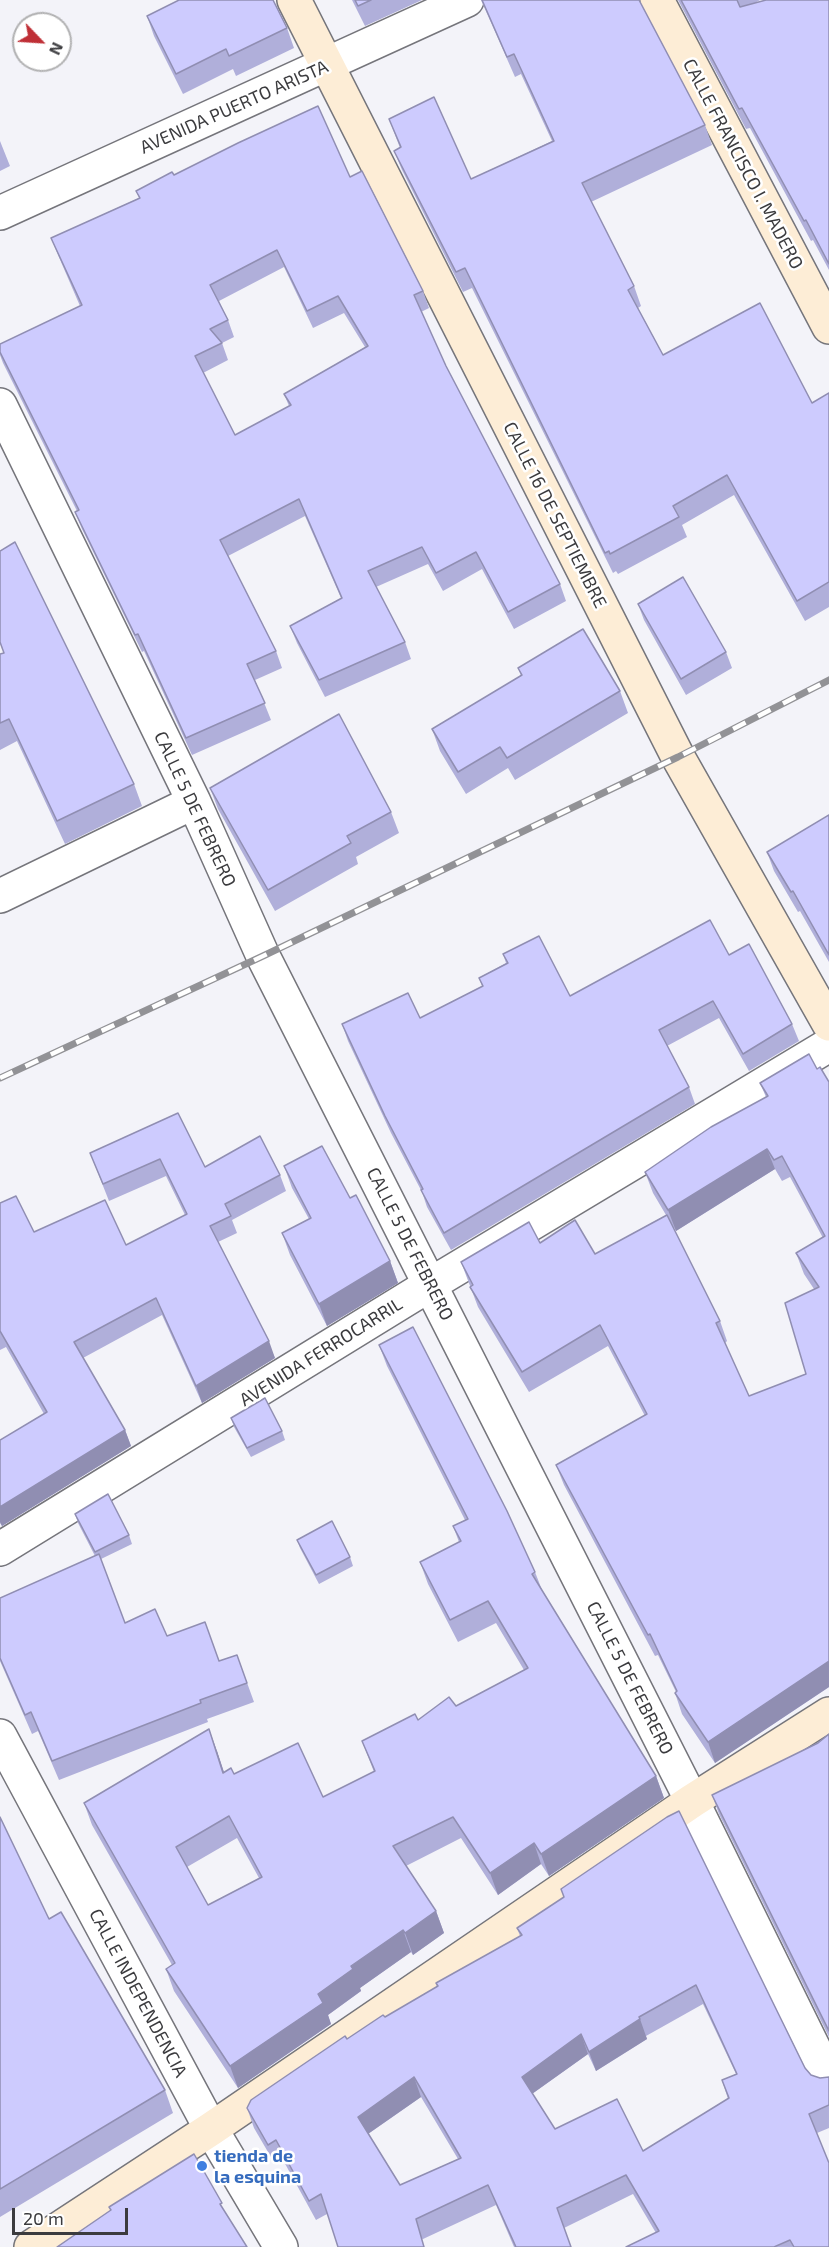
<!DOCTYPE html>
<html>
<head>
<meta charset="utf-8">
<style>
  body { margin:0 }
  #map { position:relative; width:829px; height:2247px; overflow:hidden; background:#f3f3f9; font-family:"Exo 2",sans-serif }
  canvas { display:block }
  .north { position:absolute; left:12px; top:12px; width:60px; height:60px; box-sizing:border-box; background:#fff; border:2px solid #b1b1b2; border-radius:50%; rotate:115deg; font-size:16px; font-weight:700; line-height:24px; text-align:center; color:#3b3b3e }
  .north::after { content:''; display:block; margin:auto; width:21px; height:27px; background:#bf2f36; clip-path:polygon(50% 0,100% 100%,50% 72%,0 100%) }
  .scale { position:absolute; left:12px; top:2208px; width:116px; height:27px; box-sizing:border-box; border:3px solid #3b3b3e; border-top:0; padding-left:8px; font-size:18px; line-height:21px; white-space:nowrap; color:#3b3b3e; -webkit-text-stroke:4px #fff; paint-order:stroke }
</style>
</head>
<body>
<div id="map">
<canvas width="829" height="2247"></canvas>
<div class="north">N</div>
<div class="scale">20 m</div>
</div>
<script>
const ctx = document.querySelector('canvas').getContext('2d');
ctx.lineJoin = 'round';
function shape(rows) {
  const path = new Path2D();
  for (const r of rows) {
    path.moveTo(r[0], r[1]);
    for (let i = 2; i < r.length; i += 2) path.lineTo(r[i], r[i + 1]);
  }
  return path;
}
function trace(path, color, width, dash) {
  ctx.strokeStyle = color;
  ctx.lineWidth = width;
  ctx.lineCap = dash ? 'butt' : 'round';
  ctx.setLineDash(dash || []);
  ctx.stroke(path);
}
function paint(path, color) {
  ctx.fillStyle = color;
  ctx.fill(path, 'evenodd');
}
function write(font, color, halo, rows, align = 'center') {
  ctx.font = font + ' "Exo 2",sans-serif';
  ctx.lineWidth = 5;
  ctx.setLineDash([]);
  ctx.textBaseline = 'middle';
  ctx.strokeStyle = halo;
  ctx.fillStyle = color;
  for (const [text, x, y, turn = 0] of rows) {
    ctx.save();
    ctx.translate(x, y);
    ctx.rotate((+turn || 0) * Math.PI / 180);
    ctx.textAlign = isNaN(turn) ? turn : align;
    if (halo) ctx.strokeText(text, 0, 0);
    ctx.fillText(text, 0, 0);
    ctx.restore();
  }
}
const street = shape([
  [0,213,467,0],
  [0,405,194,802,263,956,692,1801,829,2079],
  [0,896,194,802],
  [0,1549,431,1284,829,1045],
  [0,1736,211,2129,281,2247]
]);
const secondary = shape([
  [294,0,678,757,829,1024],
  [657,0,829,327],
  [31,2247,211,2129,692,1801,829,1714]
]);
const rail = shape([
  [0,1078,263,956,678,757,829,680]
]);
const wall = shape([
  [352,0,422,0,365,26],
  [481,0,639,0,705,125,712,145,591,202,634,286,641,306,638,308,663,355,812,403,829,393,829,607,805,621,734,495,682,525,687,537,618,574,616,571,613,573,472,288,463,292,402,170,394,151,400,148,389,119,471,179,552,141,521,74,515,77],
  [678,0,760,0,753,4,829,0,829,270,813,240,811,241,750,128,746,129],
  [147,16,287,28,294,48,236,76,233,69,183,94,154,36],
  [0,141,10,166,0,171],
  [174,175,350,177,423,291,429,308,421,312,446,366,560,584,566,601,514,629,482,569,443,591,428,564,376,587,405,642,411,659,325,697,297,643,290,626,341,598,305,516,228,556,276,651,282,668,255,680,271,720,192,755,144,651,142,652,82,529,75,512,77,511,3,363,0,355,0,344,80,306,58,255,51,238,139,198,136,191],
  [284,267,313,328,344,313,365,347,284,394,289,406,235,435,203,373,228,360,222,343,234,337,228,320,219,301],
  [638,604,726,652,732,668,686,695,644,620],
  [0,654,134,784,142,806,65,844,17,741,0,750],
  [518,668,620,691,628,713,515,780,508,768,466,794,440,751,432,729,521,676],
  [210,788,391,812,399,833,356,857,358,864,275,911,218,809],
  [829,815,829,962,800,911,798,912,774,871,767,852],
  [503,954,570,996,729,955,792,1024,799,1041,749,1071,719,1018,667,1046,689,1087,695,1104,451,1250,427,1207,422,1192,391,1133,348,1041,342,1024,420,1018,482,986,479,978,506,963],
  [817,1069,829,1082,829,1687,715,1763,682,1714,675,1693,676,1692,658,1655,655,1656,564,1485,556,1465,645,1416,608,1346,529,1392,478,1307,461,1262,540,1243,595,1254,666,1215,653,1193,645,1172,766,1097,760,1083],
  [775,1169,782,1181,790,1177,823,1238,796,1253,804,1274,814,1289,806,1374,749,1396,725,1343,727,1341,720,1321,670,1222,676,1231],
  [178,1113,205,1167,280,1175,286,1191,232,1220,237,1233,218,1242,275,1358,202,1403,162,1315,83,1358,125,1430,131,1446,2,1526,0,1523,0,1440,44,1414,6,1347,0,1350,0,1203,34,1232,126,1245,185,1215,166,1176,109,1201,90,1153],
  [284,1166,350,1198,390,1261,398,1283,327,1326,290,1255,282,1233,309,1219,292,1188],
  [379,1345,535,1572,542,1590,656,1776,664,1798,549,1876,541,1864,498,1895,461,1838,406,1866,436,1911,444,1933,413,1955,411,1952,360,1988,361,1991,328,2015,331,2024,238,2088,174,1991,166,1969,172,1965,92,1825,84,1803,217,1751,224,1772,234,1774,323,1797,374,1772,362,1741,456,1706,524,1670,496,1623,458,1642,428,1584,420,1562,459,1542,453,1526,465,1520,387,1366],
  [237,1838,259,1878,208,1905,187,1867],
  [231,1418,282,1431,285,1440,251,1457,234,1427],
  [75,1514,129,1535,132,1544,101,1559,125,1623,167,1636,219,1661,237,1655,254,1702,207,1719,208,1722,59,1780,38,1731,32,1734,0,1661,0,1598,95,1556,78,1523],
  [297,1540,350,1557,353,1566,319,1584,300,1548],
  [829,1734,829,2037,719,1814,712,1795,818,1743],
  [0,1817,49,1919,165,2090,173,2113,0,2217],
  [667,1817,805,2068,811,2075,820,2078,829,2077,829,2128,817,2133,829,2247,626,2247,656,2233,633,2194,564,2228,571,2247,514,2247,496,2205,423,2239,327,2214,316,2220,283,2160,275,2164,254,2128,247,2108,347,2039,437,1987,436,1983,520,1936,517,1928,564,1897],
  [703,2004,736,2074,722,2080,728,2099,643,2151,555,2129,532,2094,588,2054,596,2071,647,2039,646,2036],
  [421,2097,458,2159,400,2185,368,2134]
]);
const shadedWall = shape([
  [767,1149,775,1169,676,1231,668,1210],
  [390,1261,398,1283,327,1326,319,1304],
  [269,1341,275,1358,202,1403,196,1386],
  [125,1430,131,1446,2,1526,0,1522,0,1507],
  [829,1661,829,1687,715,1763,708,1742],
  [209,1729,217,1751,231,1794,223,1773],
  [656,1776,664,1798,549,1876,541,1854],
  [534,1843,541,1864,498,1895,490,1873],
  [436,1911,444,1933,413,1955,405,1933],
  [403,1930,411,1952,360,1988,361,1991,328,2015,331,2024,238,2088,230,2066,351,1966],
  [640,2019,647,2039,596,2071,589,2052],
  [581,2034,588,2054,529,2096,522,2077],
  [414,2077,421,2097,365,2136,358,2117]
]);
const building = shape([
  [179,0,273,0,287,28,229,56,226,49,176,74,147,16,179,0],
  [355,0,371,0,358,6,355,0],
  [482,0,639,0,705,125,582,183,634,286,628,290,663,355,760,303,812,403,829,393,829,582,797,601,727,475,673,506,679,517,610,554,609,551,605,553,465,268,456,272,394,151,401,147,389,119,434,97,471,179,554,141,514,54,507,57,482,0],
  [681,0,737,0,740,7,766,0,829,0,829,264,806,220,804,221,742,108,739,109,681,0],
  [318,106,350,177,362,171,423,291,414,295,446,366,560,584,508,612,476,552,436,573,422,547,368,571,405,642,319,680,290,626,342,598,299,499,220,540,276,651,247,664,265,703,186,738,138,634,135,635,75,512,79,510,0,352,0,344,82,305,51,238,140,198,136,191,172,172,174,175,238,143,318,106],
  [277,250,307,311,338,296,368,346,284,394,291,405,235,435,195,356,222,343,210,329,228,320,210,285,277,250],
  [15,542,134,784,57,821,9,719,0,723,0,654,4,653,0,642,0,551,15,542],
  [683,577,726,652,681,679,638,604,683,577],
  [583,629,620,691,507,758,500,747,458,772,432,729,522,675,518,668,583,629],
  [339,714,391,812,347,836,351,843,268,890,210,788,339,714],
  [829,815,829,955,793,891,791,892,767,852,829,815],
  [710,920,729,955,749,944,792,1024,743,1054,713,1001,659,1030,689,1087,444,1233,421,1190,423,1189,385,1116,342,1024,408,993,420,1018,483,986,479,978,508,963,503,954,539,936,570,996,710,920],
  [809,1054,817,1069,820,1067,829,1082,829,1661,708,1742,675,1693,677,1691,650,1634,648,1635,556,1465,647,1414,600,1325,522,1372,470,1287,473,1285,461,1262,529,1222,540,1243,575,1220,595,1254,667,1215,720,1321,716,1323,749,1396,806,1374,785,1303,819,1287,796,1253,825,1236,782,1156,774,1160,767,1149,668,1210,645,1172,711,1127,768,1096,760,1083,809,1054],
  [178,1113,205,1167,260,1136,280,1175,225,1204,231,1216,210,1226,269,1341,196,1386,156,1298,74,1342,125,1430,0,1507,0,1440,47,1412,0,1331,0,1203,16,1196,34,1232,105,1200,126,1245,187,1214,160,1159,103,1184,90,1153,178,1113],
  [322,1146,350,1198,356,1195,390,1261,319,1304,282,1233,311,1218,284,1166,322,1146],
  [413,1327,507,1511,535,1572,532,1574,656,1776,541,1854,534,1843,490,1873,453,1817,393,1846,436,1911,405,1933,403,1930,351,1966,353,1969,318,1994,323,2003,230,2066,166,1969,175,1963,84,1803,209,1729,223,1773,231,1768,234,1774,298,1743,323,1797,375,1771,362,1741,415,1714,418,1720,449,1697,456,1706,528,1668,488,1601,450,1620,420,1562,461,1541,453,1526,468,1519,379,1345,413,1327],
  [229,1816,262,1877,208,1905,176,1847,229,1816],
  [265,1398,282,1431,247,1448,231,1418,265,1398],
  [108,1494,129,1535,95,1552,75,1514,108,1494],
  [332,1521,350,1557,316,1575,297,1540,332,1521],
  [99,1554,125,1623,155,1609,167,1636,205,1622,219,1661,237,1655,247,1683,200,1700,201,1703,52,1761,31,1712,25,1715,0,1658,0,1598,99,1554],
  [829,1734,829,2031,712,1795,818,1743,829,1734],
  [679,1811,805,2068,811,2075,820,2078,829,2077,829,2105,809,2114,829,2163,829,2247,794,2247,790,2240,774,2247,626,2247,659,2231,626,2175,557,2208,571,2247,516,2247,488,2185,416,2219,424,2247,338,2247,321,2194,309,2201,276,2140,268,2145,247,2108,251,2100,345,2036,347,2039,383,2015,385,2017,438,1986,436,1983,522,1935,517,1928,564,1897,561,1889,667,1817,679,1811],
  [696,1985,737,2074,722,2080,729,2098,643,2151,617,2099,555,2129,522,2077,581,2034,589,2052,640,2019,639,2017,696,1985],
  [414,2077,461,2158,400,2185,358,2117,414,2077],
  [0,1817,49,1919,61,1912,165,2090,0,2189,0,1817],
  [194,2154,222,2203,220,2204,247,2247,57,2247,111,2210,109,2207,194,2154]
]);
const markers = [
  [202,2166,6,"#3f7fe0"]
];
const streetNames = [
  ["AVENIDA PUERTO ARISTA",234,107,-24],
  ["CALLE FRANCISCO I. MADERO",743,164,62],
  ["CALLE 16 DE SEPTIEMBRE",555,515,63],
  ["CALLE 5 DE FEBRERO",195,809,65],
  ["CALLE 5 DE FEBRERO",410,1244,63],
  ["AVENIDA FERROCARRIL",321,1352,-32],
  ["CALLE 5 DE FEBRERO",630,1678,63],
  ["CALLE INDEPENDENCIA",138,1993,62]
];
const shopNames = [
  ["tienda de",214,2156],
  ["la esquina",214,2177]
];
trace(street, '#75757b', 36);
trace(secondary, '#75757b', 36);
trace(street, '#fff', 33);
trace(secondary, '#fdedd6', 33);
trace(rail, '#929296', 7);
trace(rail, '#fff', 4.5, [14]);
paint(wall, '#b0afda');
paint(shadedWall, '#908eb2');
paint(building, '#cdcbfe');
trace(building, '#908eb2', 1.5);
for (const [x, y, r, color] of markers) {
  const dot = new Path2D();
  dot.arc(x, y, r, 0, 2 * Math.PI);
  ctx.fillStyle = color;
  ctx.fill(dot);
  trace(dot, '#fff', 2);
}
write('18px', '#3b3b3e', '#fff', streetNames);
write('bold 18px', '#366cbe', '#fff', shopNames, 'left');
</script>
</body>
</html>
